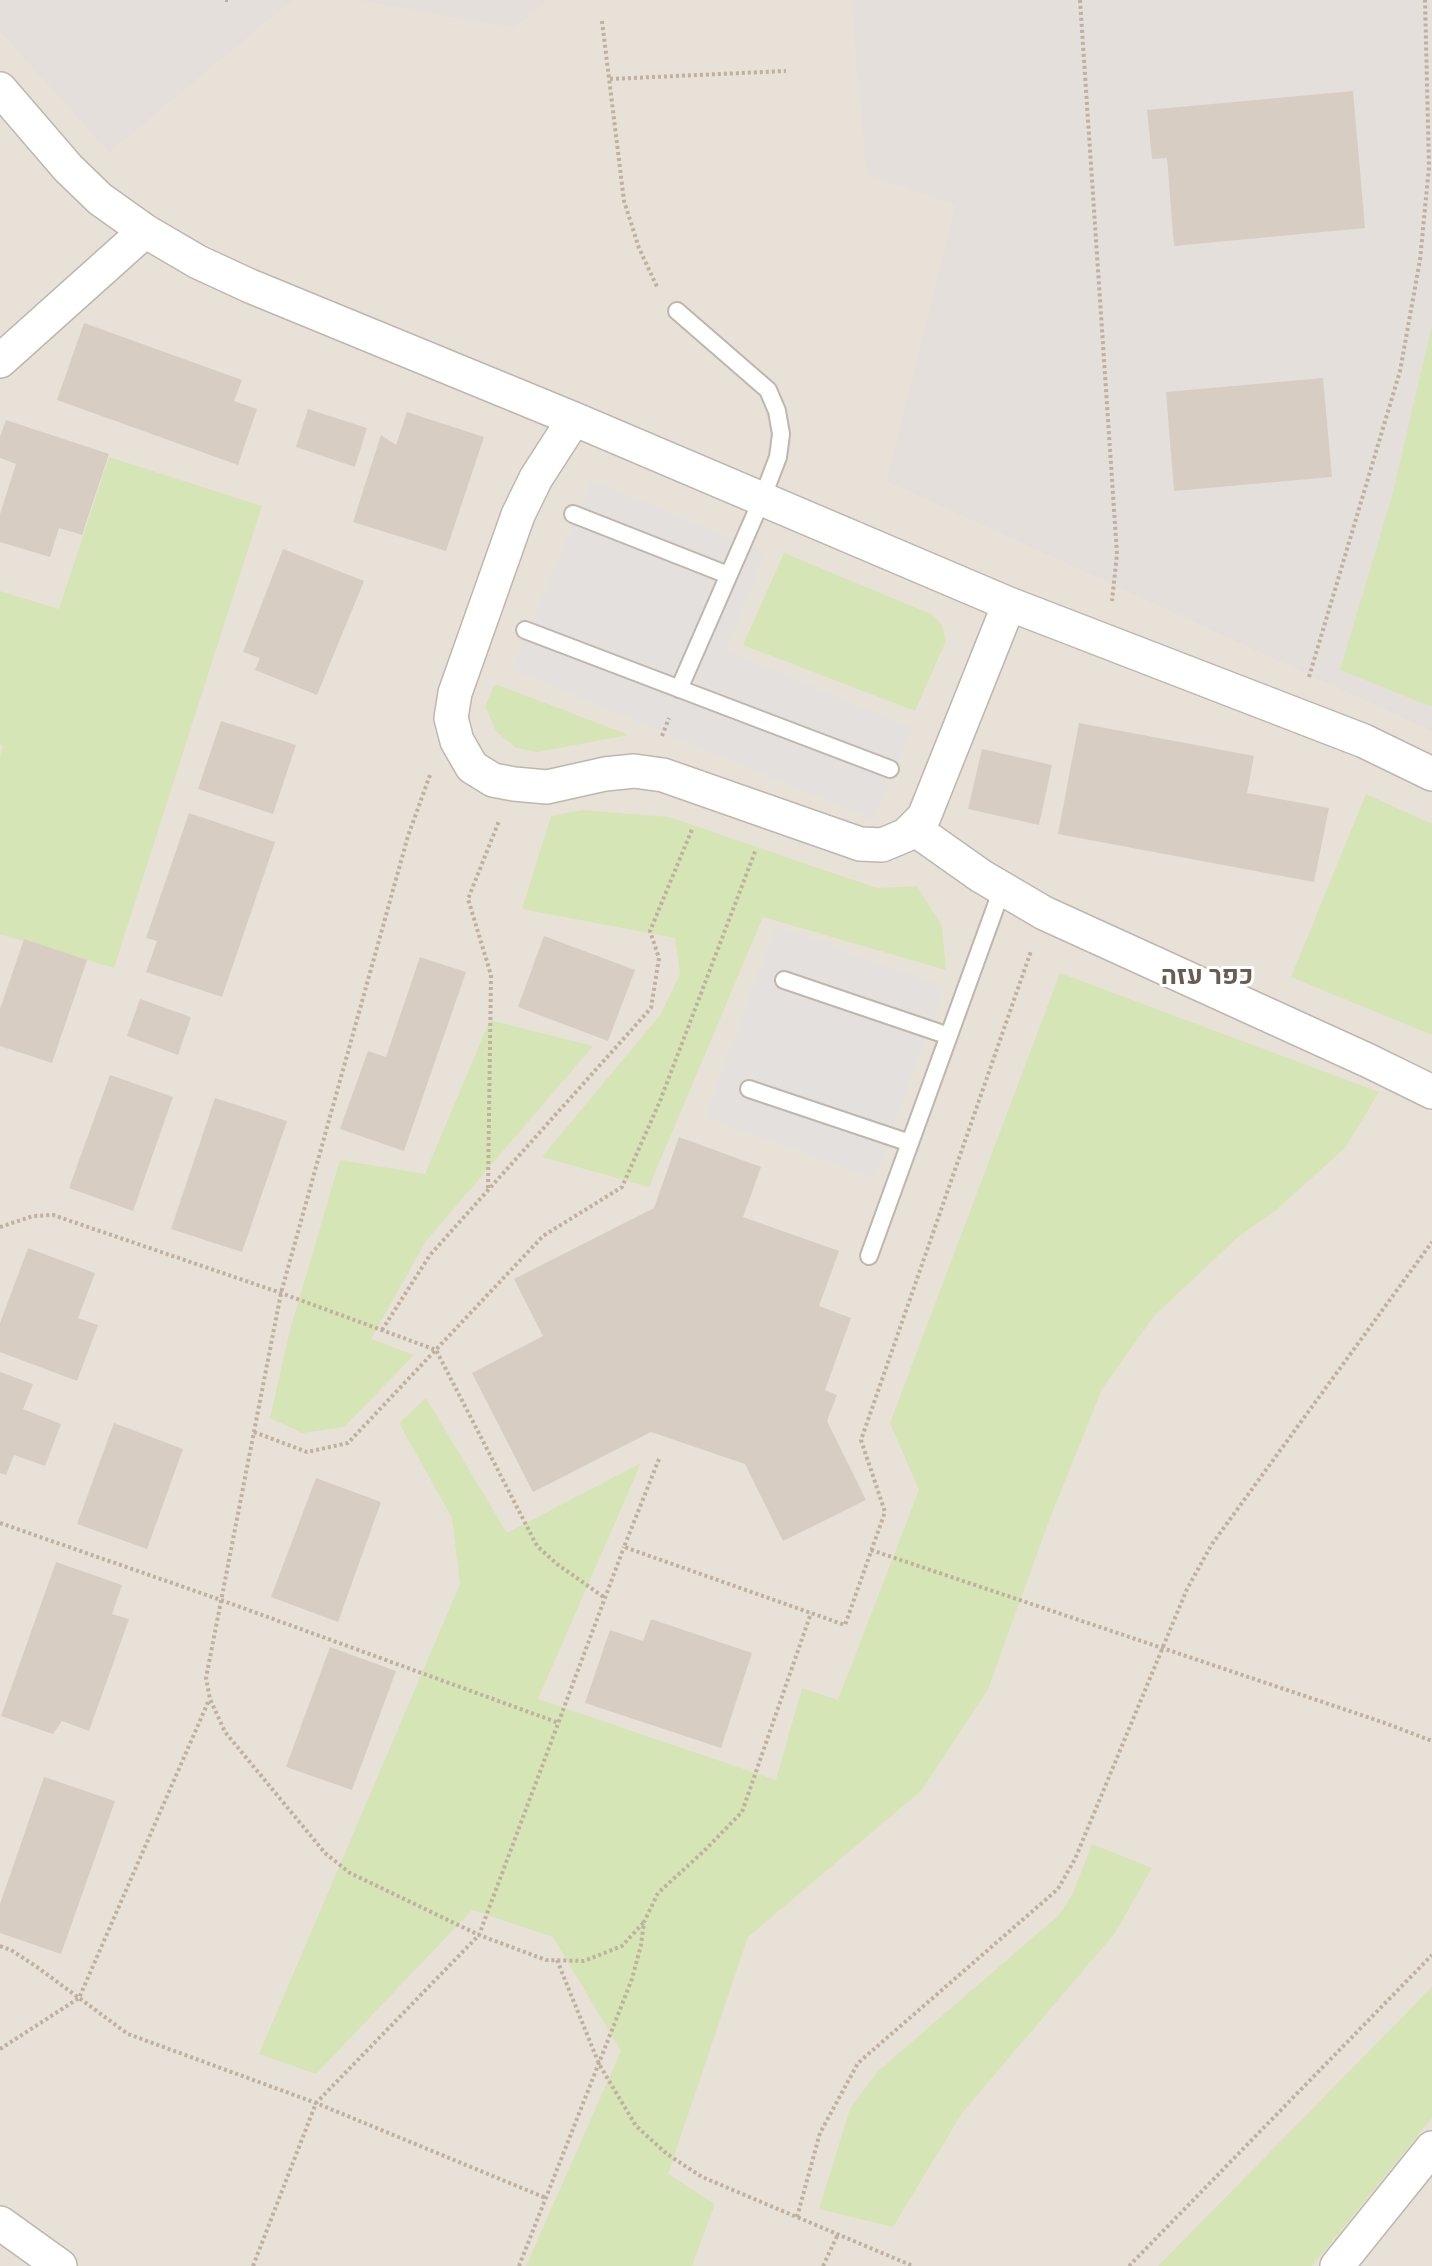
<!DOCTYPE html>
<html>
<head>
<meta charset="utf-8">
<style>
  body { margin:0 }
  canvas { display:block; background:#f4f0ea }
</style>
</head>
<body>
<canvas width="1432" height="2266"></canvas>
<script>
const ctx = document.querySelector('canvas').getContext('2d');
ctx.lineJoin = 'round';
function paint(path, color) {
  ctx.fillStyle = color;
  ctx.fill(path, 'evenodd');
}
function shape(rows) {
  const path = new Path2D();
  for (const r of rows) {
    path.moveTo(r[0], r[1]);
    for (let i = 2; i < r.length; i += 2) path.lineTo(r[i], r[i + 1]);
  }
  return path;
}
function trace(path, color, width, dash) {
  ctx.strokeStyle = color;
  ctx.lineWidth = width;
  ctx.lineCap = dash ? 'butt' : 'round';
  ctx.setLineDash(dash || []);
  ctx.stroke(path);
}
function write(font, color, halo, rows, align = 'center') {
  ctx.font = font + ' Cabin,Heebo,sans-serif';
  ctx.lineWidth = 6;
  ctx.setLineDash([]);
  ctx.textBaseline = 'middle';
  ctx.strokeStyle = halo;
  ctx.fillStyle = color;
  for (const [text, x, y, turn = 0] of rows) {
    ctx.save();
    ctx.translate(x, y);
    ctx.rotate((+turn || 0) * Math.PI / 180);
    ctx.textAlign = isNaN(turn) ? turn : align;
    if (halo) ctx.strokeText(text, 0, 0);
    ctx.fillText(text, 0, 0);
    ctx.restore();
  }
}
const residential = shape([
  [0,0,1432,0,1432,2266,0,2266]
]);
const industrial = shape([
  [0,0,292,0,109,152,0,31],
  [356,0,546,0,515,28],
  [851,0,1432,0,1432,731,887,481,956,205,867,175]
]);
const green = shape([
  [1432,325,1432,707,1340,670,1392,496],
  [109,457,262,506,114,968,0,934,0,756,3,746,0,744,0,591,59,609],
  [784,553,931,614,942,625,946,641,915,711,743,645],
  [495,684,629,735,537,752,516,748,496,731,485,706],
  [1366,794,1432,824,1432,1035,1291,977],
  [583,810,669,817,877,888,917,886,942,926,946,970,763,917,649,1187,542,1157,661,1014,680,974,675,938,522,909,551,816],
  [1060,973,1379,1092,1345,1148,1276,1210,1238,1237,1154,1316,1102,1389,1049,1521,988,1689,922,1790,748,1937,668,2174,715,2204,692,2266,526,2266,621,2051,553,1937,472,1910,316,2074,259,2054,460,1584,452,1518,399,1423,426,1398,507,1533,641,1463,538,1699,776,1780,802,1688,838,1700,919,1490,890,1423],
  [490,1020,593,1046,426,1241,371,1339,414,1355,344,1427,302,1433,270,1418,290,1330,340,1160,425,1174],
  [1092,1844,1152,1868,1115,1933,962,2113,893,2227,819,2209,850,2109,877,2072,1059,1915,1073,1893],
  [1432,1987,1432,2118,1312,2266,1158,2266]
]);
const parking = shape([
  [592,480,765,553,725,650,912,728,874,820,512,669],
  [776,926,944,987,874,1178,705,1117]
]);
const building = shape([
  [1353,91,1365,228,1174,246,1167,158,1152,159,1147,110],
  [84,323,242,380,234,401,257,409,238,465,57,400],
  [1323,378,1332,477,1174,491,1166,392],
  [308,409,367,428,355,467,296,447],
  [407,412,484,437,446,551,353,522,381,435,396,445],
  [6,420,109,454,82,535,59,528,50,557,0,542,0,514,16,464,0,458,0,437],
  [283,549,364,581,317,695,255,670,260,658,243,652],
  [221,721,296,745,273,814,198,789],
  [1079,723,1254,756,1247,793,1329,808,1314,882,1058,834],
  [982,749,1052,765,1039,825,968,809],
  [189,813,275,842,222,997,146,972,157,941,146,938],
  [544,936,635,970,608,1041,518,1007],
  [24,939,87,960,52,1063,0,1046,0,1009],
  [420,957,466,972,404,1151,340,1129,368,1051,386,1057],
  [140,999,191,1017,178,1055,127,1036],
  [110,1075,173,1097,133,1211,69,1188],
  [215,1098,287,1121,242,1252,171,1229],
  [679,1137,761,1167,743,1217,839,1251,819,1306,851,1318,825,1390,837,1395,827,1421,866,1500,783,1541,745,1464,651,1432,533,1492,472,1373,543,1336,514,1279,654,1208],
  [28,1248,95,1273,78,1318,98,1325,77,1381,0,1352,0,1323],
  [0,1372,33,1384,23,1409,61,1424,45,1466,14,1455,6,1475,0,1473],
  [114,1423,183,1449,147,1549,77,1524],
  [316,1478,381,1502,338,1622,271,1597],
  [56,1562,122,1585,112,1614,129,1619,89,1731,62,1721,53,1734,1,1716],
  [651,1619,752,1653,721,1748,585,1703,610,1630,643,1641],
  [330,1647,396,1671,352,1790,286,1767],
  [44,1777,115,1801,61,1954,0,1933,0,1904]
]);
const path = shape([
  [225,0,231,0],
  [1080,0,1117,554,1112,601],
  [602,21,624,201,639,248,658,289],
  [610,79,786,71],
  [1309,677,1400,371,1420,260,1429,167,1425,0],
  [662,736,669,718],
  [430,775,408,836,281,1293,206,1678,210,1699,225,1732,325,1853,350,1873,479,1935,546,1960,584,1961,622,1946,644,1922],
  [488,1188,491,975,468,899,499,821],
  [0,1227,33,1216,53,1215,281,1293,436,1350,537,1546,557,1564,605,1598],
  [382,1330,430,1255,651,1008,659,958,650,931,693,827],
  [254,1432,307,1452,348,1443,543,1236,622,1187,660,1101,756,849],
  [659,1459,624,1547,845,1625,885,1512,861,1440,1031,951],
  [0,1523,221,1600,559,1723],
  [871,1550,1385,1723,1432,1741],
  [0,1946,11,1950,37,1967,128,2034,316,2103,546,2198],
  [557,1960,599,2064,636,2126,667,2154,702,2177,913,2266],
  [0,2049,79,1998,209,1700],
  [797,2217,820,2133,858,2063,1058,1889,1075,1859,1187,1589,1212,1544,1432,1242],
  [253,2266,316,2103,479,1935,624,1547],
  [519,2266,632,1979,641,1945,644,1922,658,1893,704,1851,742,1812,811,1613],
  [823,2266,838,2234],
  [1129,2266,1432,1955]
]);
const lane = shape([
  [677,311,768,390,777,411,781,434,778,457,762,499,679,689],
  [573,514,728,575],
  [525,630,890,769],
  [784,980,949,1036],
  [749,1089,910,1143],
  [869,1256,1002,889]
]);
const street = shape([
  [0,89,68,168,100,199,145,231,198,262,250,286,574,419,1009,604,1364,741,1432,774],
  [0,361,145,231],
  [574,419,536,478,518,515,455,693,451,718,457,741,472,767,493,780,514,784,547,787,605,774,634,771,663,775,860,844,882,845,906,835,924,817,1009,604],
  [913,828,981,876,1044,913,1369,1061,1432,1092],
  [0,2223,60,2266],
  [1337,2266,1432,2148]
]);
const quarterNames = [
  ["כפר עזה",1207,976]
];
paint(residential, '#e8e1d8');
paint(industrial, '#e4dfdb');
paint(green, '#d6e5b6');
paint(parking, '#e3e0de');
paint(building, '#d8cdc3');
trace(lane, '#bfb6ad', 20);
trace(street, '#bfb6ad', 36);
trace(path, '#c0b09f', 4, [3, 3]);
trace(lane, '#fff', 16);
trace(street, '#fff', 33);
write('bold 26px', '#6a5c50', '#fff', quarterNames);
</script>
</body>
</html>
